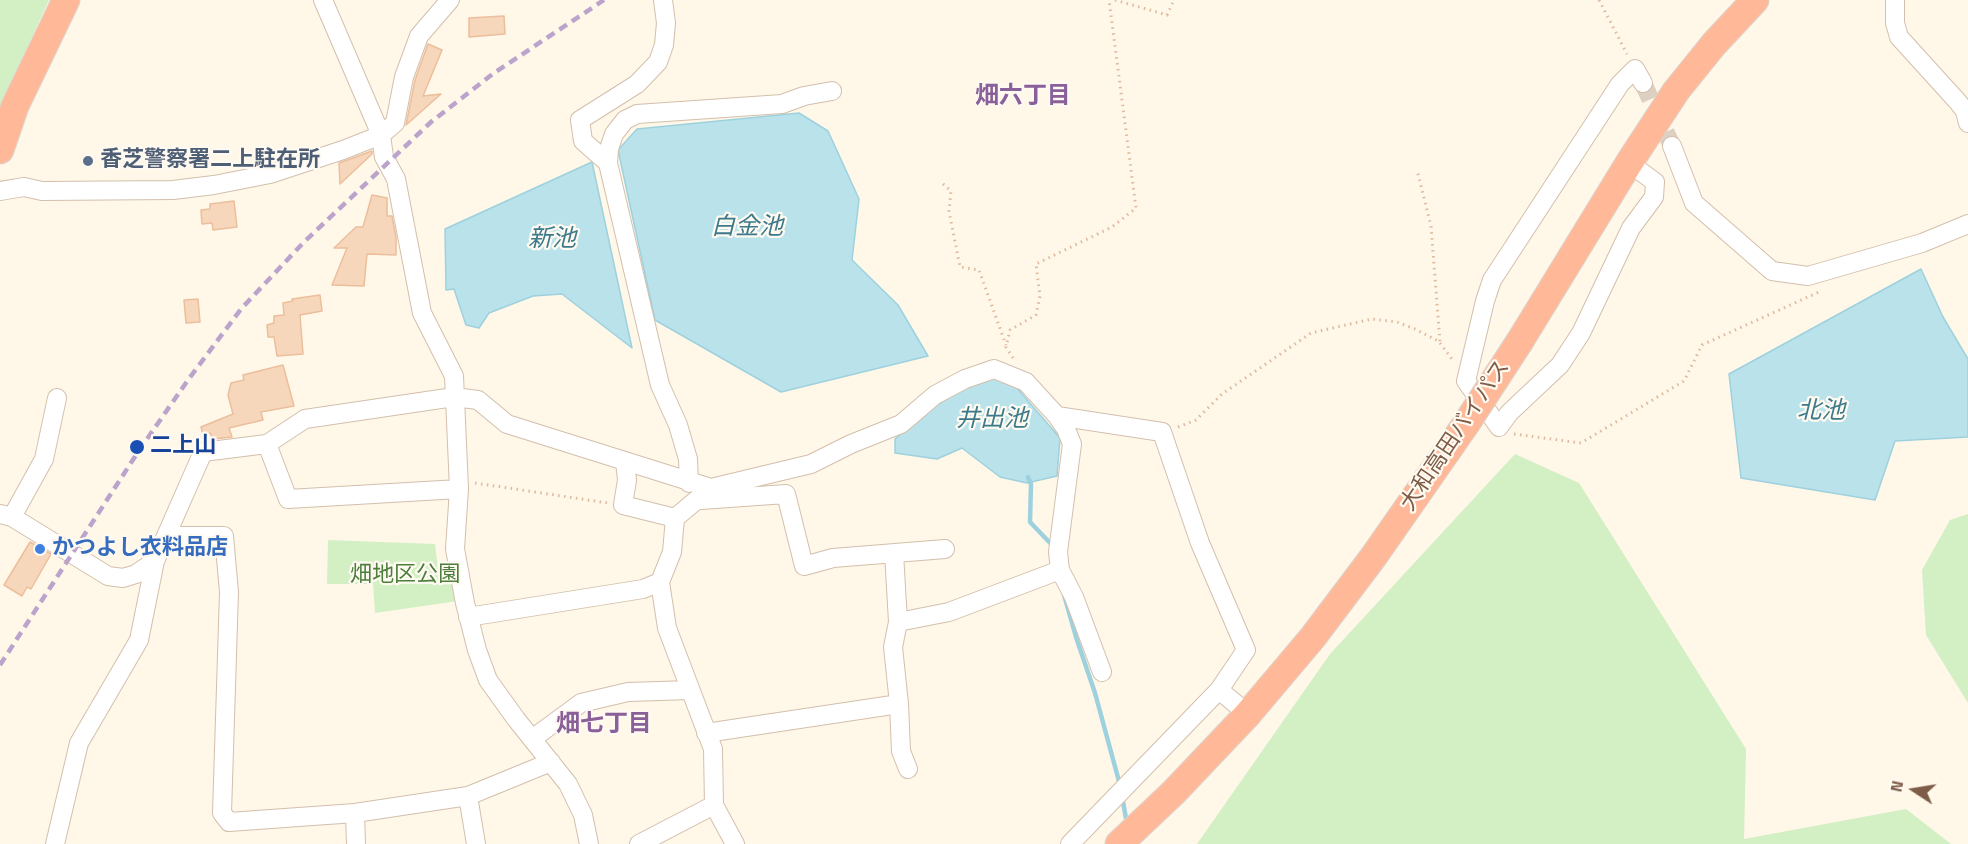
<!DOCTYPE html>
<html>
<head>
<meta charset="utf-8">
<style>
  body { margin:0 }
  #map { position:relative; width:1968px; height:844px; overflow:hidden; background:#fff7e8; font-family:"Titillium Web",sans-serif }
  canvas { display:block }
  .north { position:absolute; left:1884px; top:760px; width:60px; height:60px; -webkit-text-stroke:4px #fffaf1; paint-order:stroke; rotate:282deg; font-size:16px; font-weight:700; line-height:24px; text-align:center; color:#7d5d48 }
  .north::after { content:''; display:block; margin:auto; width:21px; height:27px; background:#7d5d48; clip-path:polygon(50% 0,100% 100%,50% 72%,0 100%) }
</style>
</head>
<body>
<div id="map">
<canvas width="1968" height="844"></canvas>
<div class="north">N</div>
</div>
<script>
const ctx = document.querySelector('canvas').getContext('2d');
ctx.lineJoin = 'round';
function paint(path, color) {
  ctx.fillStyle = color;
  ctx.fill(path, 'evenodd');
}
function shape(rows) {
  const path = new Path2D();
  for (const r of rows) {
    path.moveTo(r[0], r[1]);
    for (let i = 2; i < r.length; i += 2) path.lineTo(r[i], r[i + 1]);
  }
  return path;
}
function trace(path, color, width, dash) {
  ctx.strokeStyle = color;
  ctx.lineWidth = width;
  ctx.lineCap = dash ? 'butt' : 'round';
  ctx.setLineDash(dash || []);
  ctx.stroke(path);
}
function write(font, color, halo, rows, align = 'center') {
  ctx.font = font + ' "Titillium Web","Noto Sans JP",sans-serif';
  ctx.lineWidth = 4.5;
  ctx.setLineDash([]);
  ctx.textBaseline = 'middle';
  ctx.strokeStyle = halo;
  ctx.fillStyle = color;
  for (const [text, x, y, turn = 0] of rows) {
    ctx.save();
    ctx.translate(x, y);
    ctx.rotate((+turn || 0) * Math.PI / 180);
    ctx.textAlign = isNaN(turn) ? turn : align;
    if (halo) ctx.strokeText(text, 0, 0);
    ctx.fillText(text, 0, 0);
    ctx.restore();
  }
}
const green = shape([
  [0,0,49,0,0,107],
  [1515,454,1579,483,1746,749,1744,839,1906,809,1951,844,1197,844,1330,654],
  [1968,514,1968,703,1926,635,1922,570,1950,520],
  [328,540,435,544,439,578,453,576,458,601,375,613,373,584,327,584]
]);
const water = shape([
  [799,113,828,131,859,199,852,260,898,305,928,356,781,392,655,320,618,150,637,129,799,113],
  [592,162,632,348,562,294,533,296,489,313,479,328,466,325,454,289,446,290,445,229,592,162],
  [1921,269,1943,317,1968,359,1968,437,1895,441,1875,500,1741,478,1729,374,1921,269],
  [994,375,1010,380,1060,438,1057,476,1027,483,1000,477,962,448,937,459,895,453,895,439,927,411,961,390,994,375]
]);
const stream = shape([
  [1028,477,1031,484,1030,522,1053,546],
  [1064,595,1076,637,1095,693,1120,785],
  [1122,796,1127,824]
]);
const building = shape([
  [504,16,505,34,469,37,469,18,504,16],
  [428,44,442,50,423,96,441,94,406,125,415,80,428,44],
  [372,151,372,154,340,184,339,163,372,151],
  [372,195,387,198,387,216,392,216,396,238,396,255,367,254,364,286,332,285,347,248,334,248,356,227,363,227,372,195],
  [234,201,237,227,213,230,212,223,202,224,201,210,210,209,210,204,234,201],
  [320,295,322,311,300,315,303,354,277,356,274,337,268,337,267,325,274,323,274,316,284,315,283,303,293,301,292,299,320,295],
  [198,299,200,322,186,323,184,300,198,299],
  [283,365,294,406,261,412,263,420,229,428,232,437,213,439,210,433,203,435,201,427,233,414,228,395,231,383,244,380,243,375,283,365],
  [30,542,51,554,31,589,27,587,22,596,4,585,30,542]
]);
const minorTunnel = shape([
  [1643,83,1672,146]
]);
const path = shape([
  [1115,0,1167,15,1174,0],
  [1599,0,1627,54],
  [943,184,951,191,949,211,960,267,979,270,1006,345],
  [1440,343,1454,362],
  [1013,358,1006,347,1010,330,1036,315,1040,296,1036,264,1112,227,1136,208,1109,0],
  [1178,427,1196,420,1222,394,1311,333,1372,319,1397,322,1415,329,1440,342,1431,226,1417,170],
  [1514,434,1581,443,1684,381,1702,345,1819,292],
  [475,483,608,503]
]);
const minor = shape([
  [323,0,381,135,384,157,396,179,422,313,454,376,459,489,455,549,465,603,477,650,488,680,516,719,568,784,583,815,589,844],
  [1895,0,1895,23,1899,37,1958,102,1965,111,1968,123],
  [1672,146,1694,203,1772,271,1808,276,1922,243,1968,224],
  [608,163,583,141,580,120,637,84,658,62,664,45,666,23,663,0],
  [1629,163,1655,182,1654,197,1631,228,1581,333,1560,365,1509,413,1499,427,1466,381,1485,301,1492,280,1620,84,1635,69,1643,83],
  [0,191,24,187,42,191,173,190,214,185,270,174,343,150,381,135,395,123,404,77,419,36,450,0],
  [1057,416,1066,429,1072,444,1058,552,1060,570,1074,597,1102,672],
  [267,444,288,499,459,489],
  [625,462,627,480,623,505,675,518],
  [689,483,688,459,678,425,660,385,608,163,609,149,614,134,625,120,637,114,782,104,804,96,832,91],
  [701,500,786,494,804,566,833,558,945,549],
  [0,514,12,517,108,576,123,578,136,574,155,561],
  [12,517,44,459,57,398],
  [166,536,224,536,229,592,222,813,229,822,355,813,468,796,551,762],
  [468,617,643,589,660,582],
  [898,622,949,612,1060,570],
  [1219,690,1248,714],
  [899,704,901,751,908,769],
  [706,733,899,704,893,647,898,622,894,553],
  [532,739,581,703,628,692,690,690],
  [468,796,476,844],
  [355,813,356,844],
  [55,844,79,743,139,640,155,561,203,452,267,444,305,419,454,397,478,400,507,424,711,488],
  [639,844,714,805],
  [735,844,714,805,713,749,667,628,660,582,672,552,675,518,711,488,811,464,851,444,901,424,935,395,965,379,994,369,1026,382,1057,416,1162,432,1200,543,1246,650,1219,690,1070,844]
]);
const highway = shape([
  [0,150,15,106,66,0],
  [1520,341,1629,163,1676,91,1714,44,1755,0],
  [1119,844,1174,792,1248,714,1313,637,1374,556,1466,424]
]);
const rail = shape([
  [0,665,138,452,188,380,241,309,303,243,431,122,494,73,604,0]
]);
const highwayBridge = shape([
  [1466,424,1520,341]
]);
const markers = [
  [88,161,6,"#5c6f8a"],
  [137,447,8,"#1a4fb4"],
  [40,549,6,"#3f7fe0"]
];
const serviceNames = [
  ["香芝警察署二上駐在所",100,161]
];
const streetNames = [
  ["大和高田バイパス",1456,436,-56]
];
const transitNames = [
  ["二上山",150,447]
];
const shopNames = [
  ["かつよし衣料品店",52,549]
];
const parkNames = [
  ["畑地区公園",405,576]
];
const neighbourhoodNames = [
  ["畑六丁目",1023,97],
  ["畑七丁目",604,725]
];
const waterNames = [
  ["白金池",747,228],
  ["新池",552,240],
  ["北池",1821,412],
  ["井出池",992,420]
];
paint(green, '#d3efc4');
paint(water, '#b9e2eb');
trace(water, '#9ed1de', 1.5);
trace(stream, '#9ed1de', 4.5);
paint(building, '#f7d7bc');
trace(building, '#ecbe9b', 1.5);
trace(minorTunnel, '#ded0c0', 18, [18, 9]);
trace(minor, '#d3bfac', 20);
trace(highway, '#ddd5cf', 29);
trace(path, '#ddba9e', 3, [1.5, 4.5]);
trace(minor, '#fff', 18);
trace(highway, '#ffb999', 27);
trace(rail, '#bba3cb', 4.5, [9, 6]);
trace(highwayBridge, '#ddd5cf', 29, []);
trace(highwayBridge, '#ffb999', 27);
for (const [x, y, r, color] of markers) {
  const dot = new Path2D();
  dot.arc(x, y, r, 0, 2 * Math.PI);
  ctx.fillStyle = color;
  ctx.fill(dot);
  trace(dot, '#fffaf1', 2);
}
write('bold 22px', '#4e5e75', '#fffaf1', serviceNames, 'left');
write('22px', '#7d5d48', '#fffaf1', streetNames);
write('bold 22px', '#164399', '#fffaf1', transitNames, 'left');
write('bold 22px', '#366cbe', '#fffaf1', shopNames, 'left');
write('22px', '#4c7e3c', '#fffaf1', parkNames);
write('bold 24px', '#896099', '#fffaf1', neighbourhoodNames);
write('italic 24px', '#3c7a8b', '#fffaf1', waterNames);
</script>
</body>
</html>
